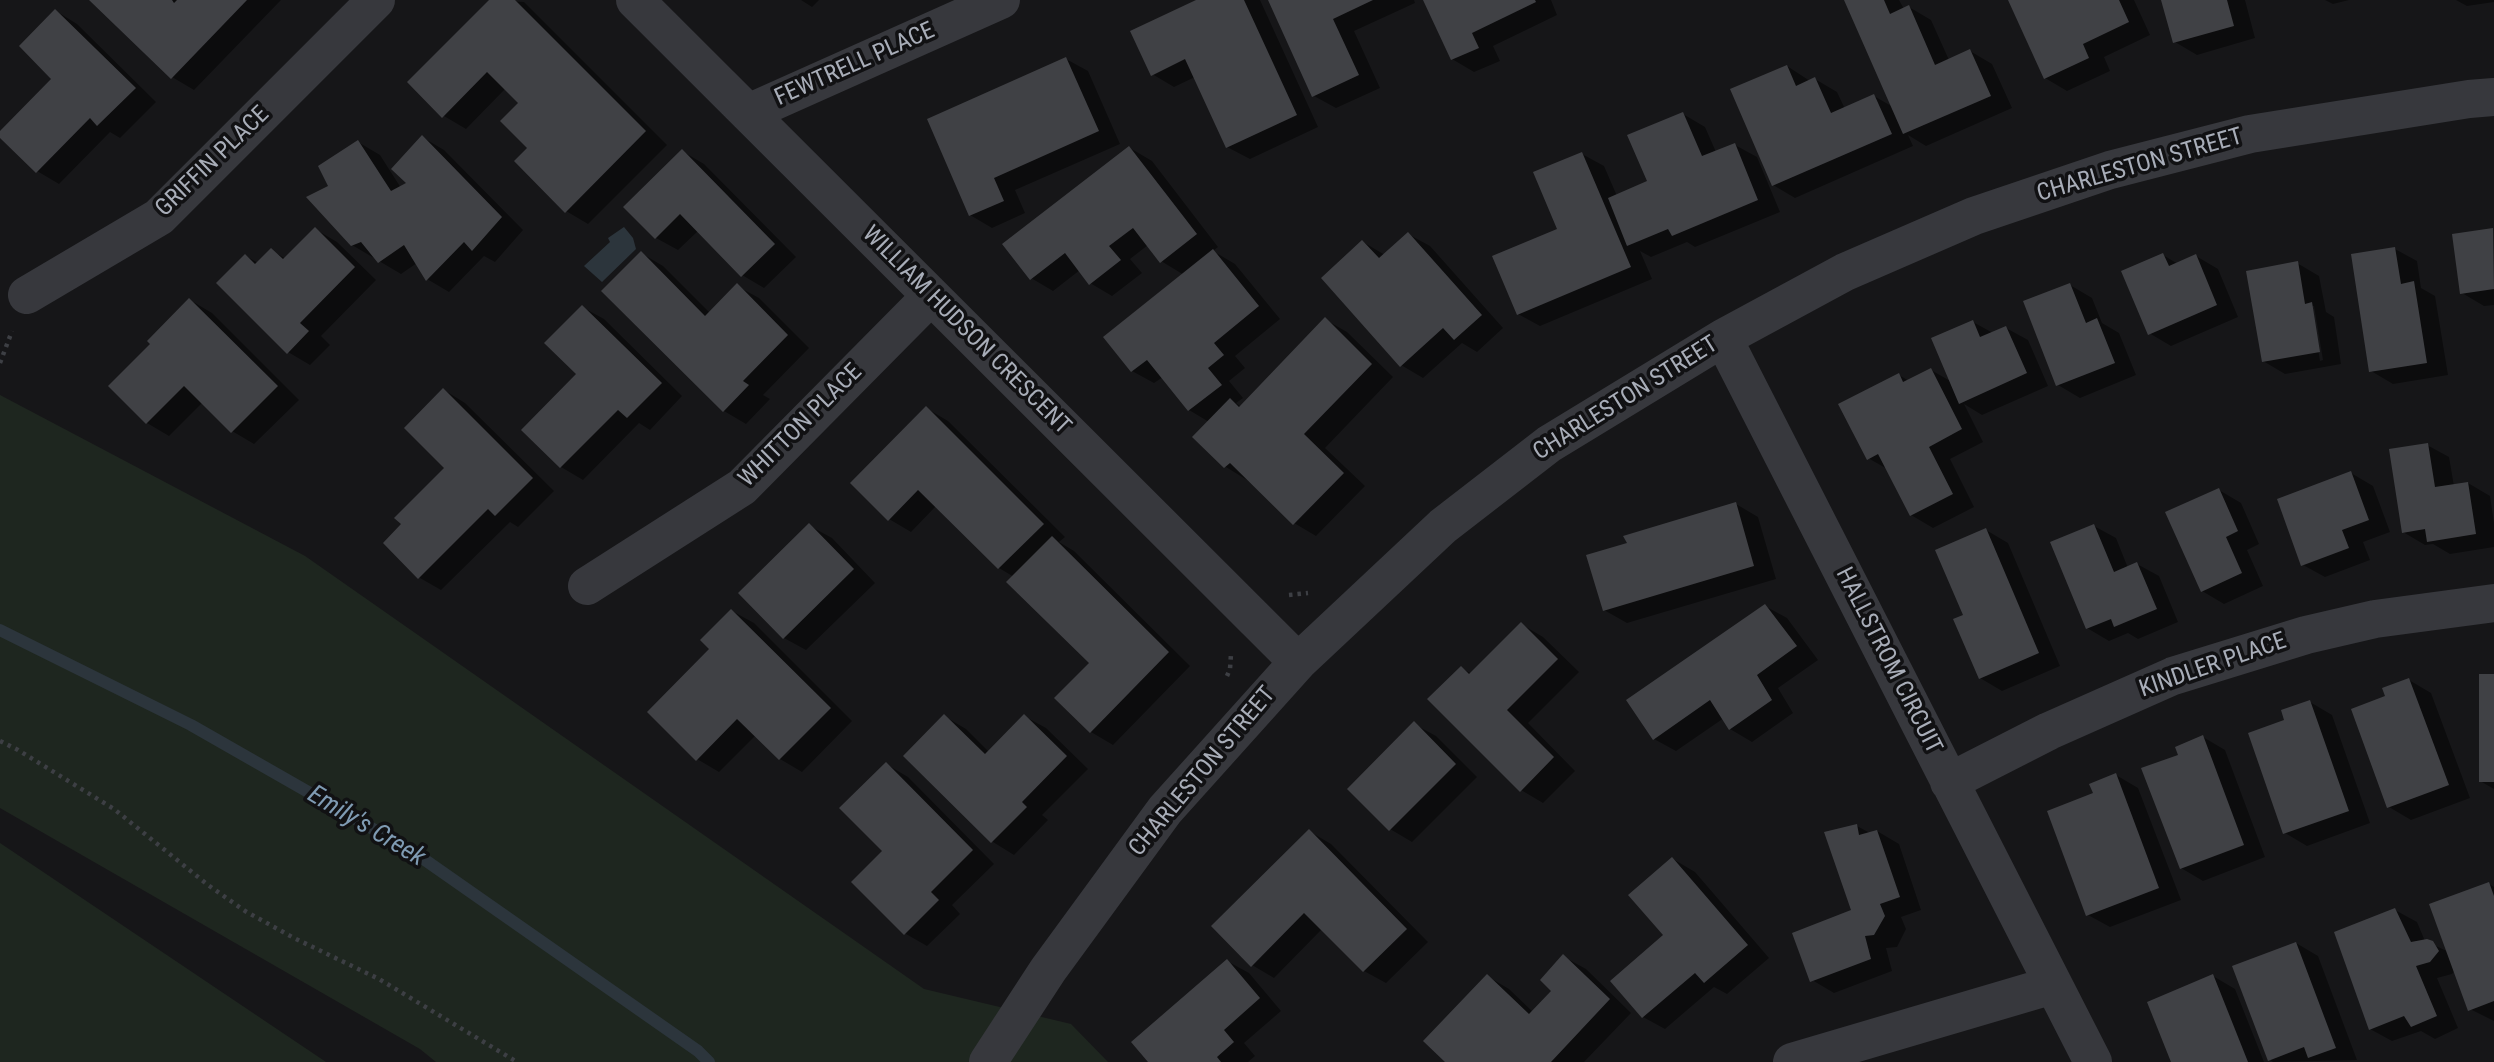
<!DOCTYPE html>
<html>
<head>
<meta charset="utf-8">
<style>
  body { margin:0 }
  canvas { display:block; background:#161618 }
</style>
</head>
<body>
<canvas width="2494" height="1062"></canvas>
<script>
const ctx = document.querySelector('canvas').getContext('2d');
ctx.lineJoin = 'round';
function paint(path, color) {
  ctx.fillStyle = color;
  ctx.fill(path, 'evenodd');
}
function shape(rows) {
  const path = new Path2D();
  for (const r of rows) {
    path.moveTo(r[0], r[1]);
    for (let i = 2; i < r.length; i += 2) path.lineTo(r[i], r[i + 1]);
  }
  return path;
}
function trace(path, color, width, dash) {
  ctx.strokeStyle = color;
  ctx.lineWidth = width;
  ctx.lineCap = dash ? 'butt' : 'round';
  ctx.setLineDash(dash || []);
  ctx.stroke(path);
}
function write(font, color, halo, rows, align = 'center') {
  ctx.font = font + ' "Roboto Condensed",sans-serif';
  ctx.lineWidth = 7;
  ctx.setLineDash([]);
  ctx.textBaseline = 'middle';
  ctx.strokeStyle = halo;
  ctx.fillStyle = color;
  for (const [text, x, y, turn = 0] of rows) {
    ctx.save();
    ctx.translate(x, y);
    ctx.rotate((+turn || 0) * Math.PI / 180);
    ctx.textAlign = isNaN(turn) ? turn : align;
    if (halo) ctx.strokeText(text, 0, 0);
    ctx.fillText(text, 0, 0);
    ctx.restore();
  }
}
const green = shape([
  [0,395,305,556,924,989,1071,1024,1108,1062,436,1062,420,1049,0,808],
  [0,843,326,1062,0,1062]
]);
const water = shape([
  [624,227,633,238,636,249,602,282,584,266,610,242,608,238]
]);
const shadow = shape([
  [93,0,281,0,194,90,172,77],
  [491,0,524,2,667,145,588,224,566,211,529,148,521,103,506,88,466,129,444,116],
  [801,0,819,0,812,7],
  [1201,0,1260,0,1318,127,1250,159,1227,147,1195,77,1174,87,1152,74],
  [1270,0,1414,0,1415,3,1354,31,1380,88,1336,108,1314,96],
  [1425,0,1551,0,1557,15,1493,46,1500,61,1474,72,1452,59],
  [1846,0,1899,0,1904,9,1909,7,1931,20,1949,60,1970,51,1992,64,2012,108,1926,146,1908,135,1913,146,1795,198,1773,185,1787,66,1810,81,1815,79,1837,92,1845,109,1874,96,1893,107],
  [2010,0,2134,0,2150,35,2104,57,2110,71,2067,91,2045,78],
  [2163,0,2245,0,2255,38,2197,55,2175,42],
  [2325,0,2349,0,2333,4],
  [2456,0,2494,0,2494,2,2467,6],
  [56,11,77,24,156,102,120,138,110,132,59,184,37,171,0,136,54,79],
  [1066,59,1088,71,1120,144,1015,190,1025,213,992,228,970,215],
  [1683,114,1705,127,1716,152,1735,145,1757,157,1780,212,1695,247,1687,242,1651,257,1640,251,1652,279,1540,326,1518,314,1559,230,1582,154,1604,166,1617,196,1649,182],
  [422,137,444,150,523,230,495,262,484,256,449,292,427,279,417,263,401,274,352,245,331,187,358,142,380,155,401,188,409,183],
  [1130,148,1152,161,1218,247,1213,251,1235,264,1280,319,1235,356,1245,368,1229,381,1243,398,1236,403,1241,407,1326,320,1347,332,1393,377,1325,448,1365,486,1316,536,1294,523,1247,480,1226,467,1195,437,1209,422,1189,410,1163,377,1154,383,1132,371,1184,275,1161,261,1148,245,1130,259,1142,273,1112,296,1090,283,1080,270,1053,291,1031,278],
  [682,151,704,164,796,257,764,288,742,275,698,231,678,250,656,238],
  [315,229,337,242,376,280,321,336,330,345,310,365,288,352,246,256,258,263,271,250,286,259],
  [2493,230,2494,305,2484,306,2462,293],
  [1408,234,1430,246,1503,328,1477,352,1462,343,1423,378,1401,365,1363,242,1385,255],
  [2395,249,2417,261,2421,288,2435,296,2448,375,2393,384,2371,371],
  [641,253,663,266,710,313,737,286,759,298,809,348,763,395,770,399,746,424,724,411,603,291],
  [2163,255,2178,264,2196,256,2218,269,2238,317,2171,346,2149,333],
  [2297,263,2319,276,2326,312,2334,317,2341,364,2285,374,2263,361],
  [2311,306,2314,306,2323,360,2320,361],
  [2070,285,2092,298,2102,323,2119,333,2136,375,2080,398,2058,385],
  [190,300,212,313,299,400,254,444,232,431,203,402,169,436,147,423,110,386,153,343],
  [582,307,604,319,682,396,650,430,639,423,583,480,561,467,579,374],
  [1973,322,1993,333,2006,328,2028,340,2048,386,1982,415,1964,404,1983,442,1950,459,1974,507,1933,528,1911,515,1889,470,1868,458,1899,375,1909,381,1931,370,1952,382],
  [444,390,465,403,554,491,518,527,510,522,441,590,420,578,385,543,403,524,447,468],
  [926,408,948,421,1065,537,1059,542,1074,551,1190,666,1113,745,1091,732,1057,698,1091,663,1014,577,999,568,937,505,911,532,889,519],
  [2427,445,2449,457,2454,486,2468,483,2490,496,2494,523,2494,547,2450,554,2433,544,2425,545,2403,532],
  [2351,473,2373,486,2390,532,2363,542,2370,560,2325,577,2303,565],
  [2219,490,2241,503,2259,544,2247,550,2263,586,2224,604,2202,591],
  [1736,504,1758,517,1776,579,1627,623,1604,610,1630,544],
  [810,526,832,538,875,583,806,650,784,638],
  [2094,526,2116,538,2128,568,2137,564,2159,576,2178,622,2138,639,2128,633,2109,641,2087,628],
  [1986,530,2008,543,2060,666,2002,691,1980,678,1965,616],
  [1765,606,1787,618,1818,660,1778,688,1793,713,1752,742,1730,729,1724,718,1676,751,1654,739],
  [732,611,754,623,852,721,802,772,780,759,756,735,719,772,697,759,711,649],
  [1521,624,1543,637,1579,672,1528,723,1575,771,1543,803,1521,790,1461,668,1472,674],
  [2494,676,2494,789,2480,781],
  [2409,680,2431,693,2470,798,2411,820,2389,807,2387,697],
  [2310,702,2332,715,2370,823,2307,846,2285,833,2287,721],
  [944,716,966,729,989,752,1024,716,1046,728,1088,769,1042,815,1048,820,1014,855,993,842,905,756],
  [1414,724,1436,736,1477,777,1412,842,1390,829],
  [2203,737,2225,750,2265,857,2203,881,2181,868,2180,756],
  [886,764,908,777,994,864,952,905,960,914,927,946,906,934,853,882,884,851],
  [2116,775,2138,788,2181,900,2110,927,2088,915,2095,794],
  [1857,826,1870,833,1877,831,1899,844,1921,910,1901,917,1906,929,1897,947,1886,948,1892,971,1834,993,1812,980,1853,911],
  [1309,831,1331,844,1428,942,1386,983,1364,971,1322,929,1274,978,1252,965],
  [1673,859,1695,872,1769,958,1727,994,1714,987,1665,1029,1643,1017,1666,935],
  [2489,884,2494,887,2494,1021,2470,1009,2455,970,2452,974,2437,978,2458,1028,2435,1039,2421,1031,2392,1041,2370,1029,2395,910,2417,922,2425,941,2449,952],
  [2296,943,2318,956,2357,1060,2273,1062,2269,1059],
  [1564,957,1586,969,1631,1013,1584,1062,1448,1062,1487,976,1509,989,1533,1012,1554,991],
  [1227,961,1249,973,1281,1011,1244,1043,1255,1056,1248,1062,1150,1062],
  [2213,976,2235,989,2264,1062,2173,1062]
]);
const stream = shape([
  [0,630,191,725,415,853,698,1051,709,1062]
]);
const building = shape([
  [89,0,172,0,174,3,177,0,247,0,171,79],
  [489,0,515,0,646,131,565,213,514,161,527,148,500,121,518,103,487,72,442,118,407,82],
  [1196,0,1244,0,1297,115,1226,148,1185,59,1151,76,1130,31],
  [1268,0,1373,0,1333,19,1359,75,1312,97],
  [1423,0,1535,0,1536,2,1472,33,1479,48,1451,60],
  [1844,0,1884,0,1890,14,1909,5,1935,65,1970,49,1991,96,1903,134],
  [2008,0,2119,0,2129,22,2083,44,2089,58,2044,79],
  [2161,0,2227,0,2234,26,2173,43],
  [55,9,136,88,97,126,90,118,36,173,0,138,0,131,51,79,19,46],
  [1066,57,1099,131,994,178,1004,201,969,216,927,119],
  [1787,65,1796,86,1815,77,1831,113,1874,94,1892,134,1772,186,1730,89],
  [1683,112,1702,156,1735,143,1758,200,1672,236,1668,229,1627,246,1608,198,1647,181,1627,135],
  [422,135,502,217,472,251,464,242,426,281,404,245,378,263,361,242,351,246,306,197,328,186,318,166,358,140,391,191,406,183,391,169],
  [1129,146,1197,234,1160,263,1133,228,1109,246,1121,260,1089,285,1065,253,1030,280,1002,244],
  [682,149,775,244,741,277,680,214,655,239,623,207],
  [1582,152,1631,267,1517,315,1492,256,1557,229,1533,172],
  [315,227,355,267,300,323,309,331,287,354,216,283,245,254,255,264,271,248,283,259],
  [2493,228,2494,289,2460,294,2452,234],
  [1408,232,1482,315,1454,340,1443,328,1400,367,1321,278,1362,240,1379,258],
  [2395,247,2401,284,2414,281,2427,363,2369,372,2351,254],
  [1213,249,1259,306,1214,343,1224,355,1208,368,1222,385,1188,411,1147,360,1131,372,1103,337],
  [641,251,705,316,737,283,788,335,743,381,749,385,723,412,601,291],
  [2163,253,2169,266,2196,254,2217,305,2148,335,2121,271],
  [2298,261,2305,304,2312,302,2320,352,2262,362,2246,271],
  [2070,283,2086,323,2097,318,2115,363,2056,386,2023,301],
  [189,298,278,386,231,433,184,386,146,424,108,386,150,344,147,341],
  [582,305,662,383,627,418,618,410,560,468,521,430,576,374,544,343],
  [1325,317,1372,364,1304,434,1344,473,1293,525,1230,463,1224,468,1192,437,1230,398,1239,407],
  [1973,320,1980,337,2006,326,2027,373,1959,404,1931,338],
  [1931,368,1962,429,1929,447,1953,494,1910,516,1878,454,1867,460,1838,404,1899,373,1903,382],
  [443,388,533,478,495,516,488,509,418,579,383,543,401,524,394,518,444,468,404,428],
  [926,406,1044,524,998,569,918,490,888,521,850,483],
  [2428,443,2435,487,2468,482,2476,534,2427,542,2425,529,2402,533,2389,449],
  [2351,471,2369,520,2342,530,2349,548,2301,566,2277,499],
  [2219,488,2238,531,2226,537,2242,573,2201,592,2165,512],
  [1736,502,1754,566,1603,611,1586,555,1627,543,1623,536],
  [809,523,854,569,783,639,738,593],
  [2094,524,2114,572,2137,562,2157,609,2114,627,2111,619,2086,629,2050,542],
  [1986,528,2039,653,1979,679,1953,619,1963,615,1935,550],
  [1052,536,1169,652,1090,733,1054,698,1089,663,1006,582],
  [1765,604,1797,646,1757,675,1772,700,1729,730,1710,700,1653,740,1626,700],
  [731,609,831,708,779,760,737,719,696,761,647,712,709,649,700,640],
  [1521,622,1558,659,1507,710,1554,757,1520,792,1427,699,1461,666,1469,674],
  [2479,674,2494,674,2494,782,2479,782],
  [2409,678,2449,785,2387,808,2351,709,2385,696,2382,688],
  [2310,700,2349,811,2283,834,2248,733,2284,720,2281,710],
  [944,714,985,754,1024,714,1067,756,1022,802,1027,807,991,843,903,756],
  [1414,721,1456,764,1389,831,1347,789],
  [2203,735,2244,845,2180,869,2141,768,2178,755,2175,747],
  [886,762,973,850,931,892,939,900,904,935,851,882,882,851,839,808],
  [2116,773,2159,888,2086,916,2047,811,2093,793,2089,784],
  [1857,824,1859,835,1877,830,1900,897,1880,904,1885,916,1874,935,1865,936,1871,959,1810,982,1792,933,1851,910,1824,832],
  [1309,829,1407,929,1363,972,1304,913,1251,967,1211,926],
  [1672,857,1748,945,1704,983,1695,973,1642,1018,1610,981,1663,935,1628,895],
  [2489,882,2494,896,2494,1001,2468,1011,2429,904],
  [2395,908,2411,942,2427,939,2433,941,2439,951,2430,962,2416,966,2437,1016,2411,1027,2404,1016,2369,1030,2334,932],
  [2296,942,2336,1048,2308,1058,2304,1047,2268,1061,2232,966],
  [1563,954,1610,999,1551,1062,1445,1062,1423,1041,1487,974,1529,1014,1551,991,1540,980],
  [1227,959,1260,998,1224,1030,1234,1042,1217,1057,1221,1062,1148,1062,1131,1042],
  [2213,974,2248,1062,2171,1062,2147,1002]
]);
const path = shape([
  [0,363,12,331],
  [1289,595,1308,593],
  [1227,676,1230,669,1231,654],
  [0,741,18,750,114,809,208,885,245,911,294,938,379,979,517,1062]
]);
const minor = shape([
  [635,0,1298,662],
  [748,113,1001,0],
  [27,295,159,217,376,0],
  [1723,338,2093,1062],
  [587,586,742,487,931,296],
  [1949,782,2049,731,2173,676,2306,635,2375,619,2494,603],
  [988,1062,1048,970,1165,810,1298,662,1443,526,1549,444,1723,338,1845,272,1974,216,2110,170,2250,134,2469,99,2494,97],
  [1792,1062,2053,985]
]);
const streetNames = [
  ["FEWTRELL PLACE",855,65,-24],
  ["GRIFFIN PLACE",213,162,-44],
  ["CHARLESTON STREET",2140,166,-16],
  ["WILLIAM HUDSON CRESCENT",966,331,45],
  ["CHARLESTON STREET",1626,399,-32],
  ["WHITTON PLACE",801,426,-45],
  ["HALLSTROM CIRCUIT",1888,661,63],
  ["KINDLER PLACE",2213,666,-19],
  ["CHARLESTON STREET",1203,772,-50]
];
const waterNames = [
  ["Emily's Creek",366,827,31]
];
paint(green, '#1e261f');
paint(water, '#2c353c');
paint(shadow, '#0007');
trace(stream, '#2c353c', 12);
paint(building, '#404145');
trace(path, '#3d3f44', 4.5, [3.5, 5]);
trace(minor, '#37383d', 38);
write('24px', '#a8adb8', '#111113', streetNames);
write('italic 26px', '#7f9bb3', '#111113', waterNames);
</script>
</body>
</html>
